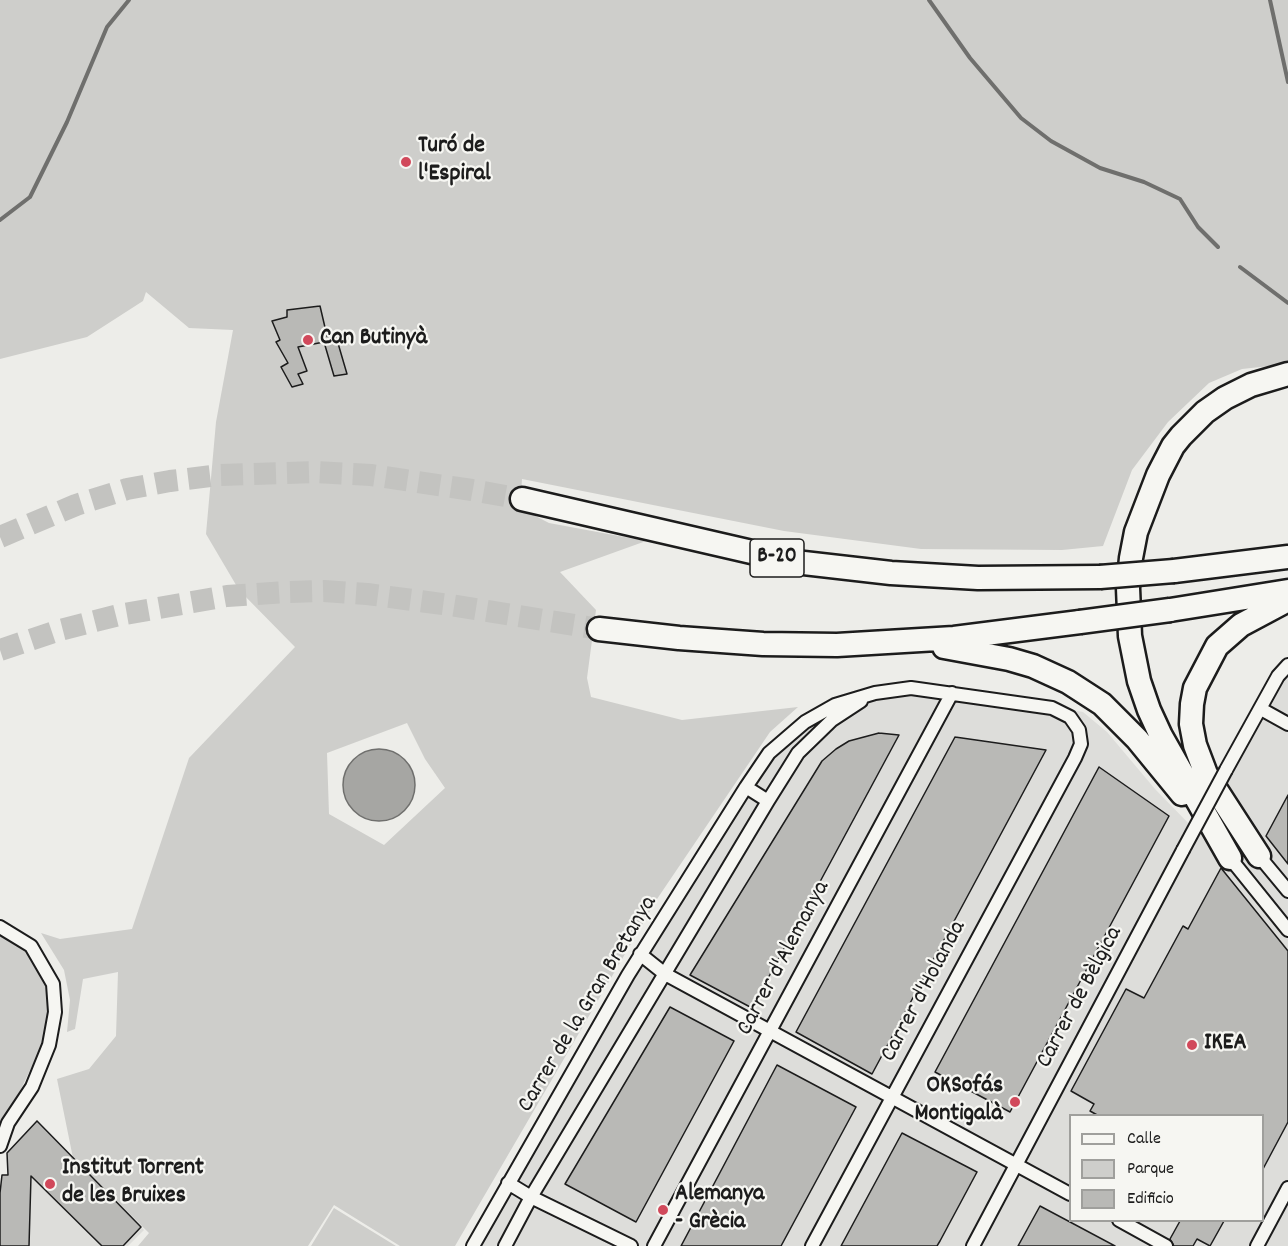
<!DOCTYPE html>
<html>
<head>
<meta charset="utf-8">
<style>
  body { margin:0 }
  #map { position:relative; width:1288px; height:1246px; overflow:hidden; background:#edede9; font-family:Dekko,sans-serif }
  canvas { display:block }
  .legend { position:absolute; left:1069px; top:1114px; width:195px; height:108px; box-sizing:border-box; background:#f6f6f2; border:2px solid #9f9f9c; margin:0; padding:8px 10px; list-style:none; font-size:18px; color:#1c1c1c }
  .legend li { display:flex; align-items:center; gap:12px; height:30px }
  .legend b { width:30px; border:2px solid #9f9f9c }
</style>
</head>
<body>
<div id="map">
<canvas width="1288" height="1246"></canvas>
<ul class="legend">
<li><b style="height:8px;background:#f6f6f2"></b>Calle</li>
<li><b style="height:16px;background:#cececb"></b>Parque</li>
<li><b style="height:16px;background:#b9b9b6"></b>Edificio</li>
</ul>
</div>
<script>
const ctx = document.querySelector('canvas').getContext('2d');
ctx.lineJoin = 'round';
function paint(path, color) {
  ctx.fillStyle = color;
  ctx.fill(path, 'evenodd');
}
function shape(rows) {
  const path = new Path2D();
  for (const r of rows) {
    if (r.length === 3) {
      path.moveTo(r[0] + r[2], r[1]);
      path.arc(r[0], r[1], r[2], 0, 2 * Math.PI);
      continue;
    }
    path.moveTo(r[0], r[1]);
    for (let i = 2; i < r.length; i += 2) path.lineTo(r[i], r[i + 1]);
  }
  return path;
}
function trace(path, color, width, dash) {
  ctx.strokeStyle = color;
  ctx.lineWidth = width;
  ctx.lineCap = dash ? 'butt' : 'round';
  ctx.setLineDash(dash || []);
  ctx.stroke(path);
}
function write(font, color, halo, rows, align = 'center') {
  ctx.font = font + ' Dekko,sans-serif';
  ctx.lineWidth = 4.5;
  ctx.setLineDash([]);
  ctx.textBaseline = 'middle';
  ctx.strokeStyle = halo;
  ctx.fillStyle = color;
  for (const [text, x, y, turn = 0] of rows) {
    ctx.save();
    ctx.translate(x, y);
    ctx.rotate((+turn || 0) * Math.PI / 180);
    ctx.textAlign = isNaN(turn) ? turn : align;
    if (halo) ctx.strokeText(text, 0, 0);
    ctx.fillText(text, 0, 0);
    ctx.restore();
  }
}
const built = shape([
  [1288,670,1288,1246,473,1246,505,1189,766,764,822,716,848,704,889,695,946,688,1083,712,1107,732,1155,789,1193,828],
  [1070,1116,1262,1116,1262,1220,1070,1220],
  [37,1121,144,1230,128,1246,0,1246,0,1193,2,1175,8,1174,7,1153]
]);
const green = shape([
  [0,0,1288,0,1288,364,1242,369,1209,383,1168,422,1132,470,1103,546,1062,550,921,549,784,531,522,479,520,508,549,523,646,541,560,572,596,610,587,678,591,697,682,720,798,707,770,732,657,899,455,1246,400,1246,334,1205,308,1246,138,1246,149,1233,73,1158,57,1079,89,1069,116,1036,118,972,83,979,75,1029,67,1032,70,1000,64,970,41,933,60,939,132,929,189,758,295,647,239,590,206,534,216,422,233,330,189,328,146,292,143,301,87,337,0,359],
  [407,723,425,759,445,788,384,845,329,814,327,753],
  [0,935,23,948,36,963,45,979,49,995,45,1036,36,1058,0,1132],
  [334,1208,396,1246,311,1246]
]);
const water = shape([
  [379,785,36]
]);
const stream = shape([
  [929,0,970,58,1021,118,1051,141,1100,168,1144,182,1180,199,1198,227,1218,247],
  [1270,0,1288,82],
  [0,220,30,197,67,122,107,27,129,0],
  [1240,267,1288,303]
]);
const building = shape([
  [320,306,327,336,335,333,347,374,334,376,324,342,298,347,307,371,298,374,303,384,292,387,281,367,288,363,276,342,280,340,272,321,287,317,287,310,320,306],
  [879,733,899,735,752,1008,690,975,822,761,836,749,849,741,879,733],
  [955,737,1046,750,872,1074,796,1032,955,737],
  [1099,767,1169,816,1010,1112,935,1072,1099,767],
  [1288,795,1288,864,1266,836,1288,795],
  [1221,868,1288,951,1288,1122,1263,1169,1263,1116,1099,1116,1090,1111,1094,1104,1071,1091,1126,989,1144,998,1183,926,1188,929,1221,868],
  [670,1007,734,1041,636,1222,565,1184,670,1007],
  [777,1065,856,1107,781,1246,681,1246,777,1065],
  [37,1121,141,1227,123,1246,102,1246,31,1176,29,1246,0,1246,0,1193,2,1175,8,1175,7,1153,37,1121],
  [902,1133,977,1172,940,1241,937,1246,841,1246,902,1133],
  [1040,1206,1115,1246,1018,1246,1040,1206],
  [1180,1221,1224,1221,1210,1246,1197,1239,1193,1246,1174,1246,1170,1239,1180,1221]
]);
const highwayTunnel = shape([
  [0,537,76,505,127,489,170,481,220,475,316,472,371,475,472,490,522,499],
  [0,650,60,630,119,615,227,596,286,592,324,591,367,594,450,605,599,629]
]);
const street = shape([
  [1261,709,1288,724],
  [1226,770,1278,676,1288,665],
  [746,787,768,801],
  [1259,856,1288,891],
  [1230,858,1288,930],
  [0,927,31,946,53,984,55,1012,49,1045,32,1087,8,1123,0,1146],
  [640,954,665,974,1070,1194],
  [508,1183,531,1197,631,1246],
  [1119,1220,1166,1246],
  [473,1246,628,975,746,787,769,753,805,722,835,705,875,693,911,688,1052,708,1070,717,1079,730,1081,744,1075,758,812,1246],
  [505,1246,531,1197,768,801,798,753,832,720,861,701],
  [654,1246,952,693],
  [973,1246,1183,850],
  [1257,1246,1288,1188]
]);
const highway = shape([
  [522,499,795,562,891,573,978,578,1100,577],
  [1174,571,1288,557],
  [1170,610,1288,591],
  [599,629,679,638,763,644,837,645,954,638,1080,622],
  [944,647,1009,659,1033,666,1068,682,1102,704,1137,739,1182,794],
  [1259,856,1206,774,1195,745,1191,724,1192,704,1195,688,1217,646,1241,625,1288,600],
  [1230,858,1161,736,1149,710,1139,681,1130,636,1128,588,1131,558,1136,532,1158,475,1173,446,1181,436,1205,412,1225,398,1251,385,1288,374]
]);
const streetBridge = shape([
  [1183,850,1226,770]
]);
const highwayBridge = shape([
  [1100,577,1174,571],
  [1080,622,1170,610]
]);
const markers = [
  [406,162,6,"#d1495b"],
  [308,340,6,"#d1495b"],
  [1192,1045,6,"#d1495b"],
  [1015,1102,6,"#d1495b"],
  [50,1184,6,"#d1495b"],
  [663,1210,6,"#d1495b"]
];
const shields = [
  [777,558,54]
];
const shieldNames = [
  ["B-20",777,558]
];
const poiNames = [
  ["Turó de",418,148],
  ["l'Espiral",418,176],
  ["Can Butinyà",320,340],
  ["IKEA",1204,1045],
  ["OKSofás",1003,1088,"right"],
  ["Montigalà",1003,1116,"right"],
  ["Institut Torrent",62,1170],
  ["de les Bruixes",62,1198],
  ["Alemanya",675,1196],
  ["- Grècia",675,1224]
];
const streetNames = [
  ["Carrer d'Alemanya",785,959,-62],
  ["Carrer d'Holanda",925,992,-62],
  ["Carrer de Bèlgica",1081,998,-62],
  ["Carrer de la Gran Bretanya",589,1005,-59]
];
paint(built, '#ddddda');
paint(green, '#cececb');
paint(water, '#a6a6a3');
trace(water, '#6f6f6d', 1.5);
trace(stream, '#6f6f6d', 4);
paint(building, '#b9b9b6');
trace(building, '#1c1c1c', 1.5);
trace(highwayTunnel, '#c3c3c0', 22, [22, 11]);
trace(street, '#1c1c1c', 16);
trace(highway, '#1c1c1c', 27);
trace(street, '#f6f6f2', 12);
trace(highway, '#f6f6f2', 22);
trace(streetBridge, '#1c1c1c', 16, []);
trace(highwayBridge, '#1c1c1c', 27, []);
trace(streetBridge, '#f6f6f2', 12);
trace(highwayBridge, '#f6f6f2', 22);
for (const [x, y, r, color] of markers) {
  const dot = new Path2D();
  dot.arc(x, y, r, 0, 2 * Math.PI);
  ctx.fillStyle = color;
  ctx.fill(dot);
  trace(dot, '#f6f6f2', 2);
}
for (const [x, y, w] of shields) {
  const box = new Path2D();
  box.roundRect(x - w / 2, y - 19, w, 38, 4.5);
  ctx.fillStyle = '#f6f6f2';
  ctx.fill(box);
  trace(box, '#1c1c1c', 1.5);
}
write('bold 22px', '#1c1c1c', null, shieldNames);
write('bold 24px', '#1c1c1c', '#f6f6f2', poiNames, 'left');
write('24px', '#1c1c1c', '#f6f6f2', streetNames);
</script>
</body>
</html>
